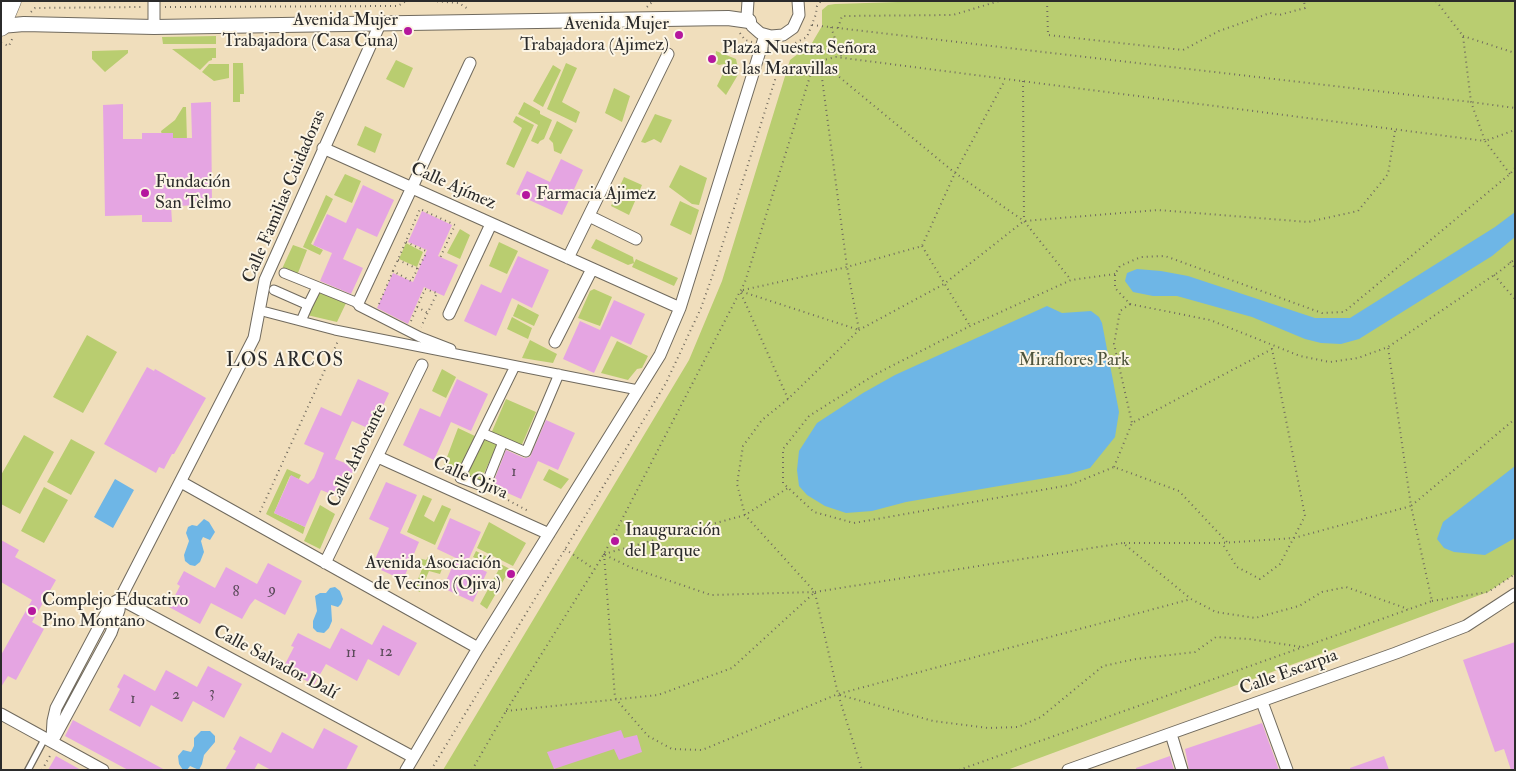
<!DOCTYPE html>
<html>
<head>
<meta charset="utf-8">
<style>
  body { margin:0 }
  #map { position:relative; width:1516px; height:771px; overflow:hidden; background:#f0debc; font-family:"IM FELL Double Pica",serif }
  canvas { display:block }
  .frame { position:absolute; inset:0; border:2px solid #2b2b2b; pointer-events:none }
</style>
</head>
<body>
<div id="map">
<canvas width="1516" height="771"></canvas>
<div class="frame"></div>
</div>
<script>
const ctx = document.querySelector('canvas').getContext('2d');
ctx.lineJoin = 'round';
function paint(path, color) {
  ctx.fillStyle = color;
  ctx.fill(path, 'evenodd');
}
function shape(rows) {
  const path = new Path2D();
  for (const r of rows) {
    path.moveTo(r[0], r[1]);
    for (let i = 2; i < r.length; i += 2) path.lineTo(r[i], r[i + 1]);
  }
  return path;
}
function trace(path, color, width, dash) {
  ctx.strokeStyle = color;
  ctx.lineWidth = width;
  ctx.lineCap = dash ? 'butt' : 'round';
  ctx.setLineDash(dash || []);
  ctx.stroke(path);
}
function write(font, color, halo, rows, align = 'center') {
  ctx.font = font + ' "IM FELL Double Pica",serif';
  ctx.lineWidth = 4;
  ctx.setLineDash([]);
  ctx.textBaseline = 'middle';
  ctx.strokeStyle = halo;
  ctx.fillStyle = color;
  for (const [text, x, y, turn = 0] of rows) {
    ctx.save();
    ctx.translate(x, y);
    ctx.rotate((+turn || 0) * Math.PI / 180);
    ctx.textAlign = isNaN(turn) ? turn : align;
    if (halo) ctx.strokeText(text, 0, 0);
    ctx.fillText(text, 0, 0);
    ctx.restore();
  }
}
const green = shape([
  [929,1,1515,1,1515,574,1488,592,1007,770,443,770,689,360,722,281,790,60,812,43,822,26,822,10,828,5,835,4],
  [216,36,216,44,163,44,162,37],
  [213,48,216,48,216,58,212,58,212,60,209,61,200,70,172,49],
  [128,50,128,53,105,72,92,59,92,51],
  [716,51,736,59,739,73,726,95,717,86,726,67,724,64,719,65,715,63],
  [396,60,413,68,404,88,386,79],
  [233,63,243,63,244,94,240,94,240,102,233,102],
  [566,63,577,68,562,102,580,112,576,123,547,109],
  [209,64,229,64,229,78,214,81,202,72],
  [553,65,561,70,543,107,533,101],
  [614,88,630,96,622,122,605,113],
  [524,102,540,111,540,114,552,120,544,139,540,141,538,144,531,141,538,125,518,114],
  [183,107,186,107,187,141,172,141,162,135,161,131,175,120],
  [655,114,672,120,661,143,654,139,645,143,641,142],
  [516,116,534,125,514,168,506,164,522,128,513,122],
  [557,121,573,130,561,154,554,151,553,143,549,139],
  [365,126,382,134,375,153,357,145],
  [680,165,707,178,699,205,692,204,669,187],
  [345,174,361,181,352,203,334,195],
  [624,177,642,185,629,215,611,206],
  [326,195,333,199,311,244,323,250,320,255,303,247],
  [680,201,699,210,691,235,670,225],
  [460,229,470,235,460,259,447,253],
  [596,239,633,257,634,263,628,265,591,248],
  [499,242,518,251,507,274,489,266],
  [406,243,423,252,417,267,399,259],
  [293,245,307,250,296,278,281,271],
  [636,259,678,278,674,286,632,267],
  [318,287,348,299,337,322,307,315],
  [594,289,612,297,600,326,578,318,590,291],
  [518,304,539,315,534,326,513,316],
  [512,317,532,328,528,339,507,329],
  [87,335,117,352,83,413,53,397],
  [530,340,557,354,553,363,522,358],
  [617,341,648,356,642,368,637,369,628,380,601,373],
  [442,369,456,377,446,398,432,391],
  [506,399,536,412,520,449,490,436],
  [458,428,477,437,461,472,444,465],
  [24,435,54,452,20,514,1,504,1,475],
  [481,437,498,443,480,482,465,474],
  [71,439,95,452,71,495,47,482],
  [287,469,301,475,299,479,290,476,274,513,305,527,303,534,266,514],
  [549,469,569,479,561,489,543,480],
  [44,487,68,500,44,543,21,531],
  [423,495,432,499,424,516,434,522,442,505,451,509,435,545,407,532],
  [320,505,335,514,320,549,304,541],
  [489,522,526,543,513,566,477,548],
  [476,551,510,569,487,609,480,604,499,569,473,557],
  [430,554,435,556,432,562,442,569,440,574,429,571,420,592,414,589,422,569,415,564,418,558,426,560]
]);
const water = shape([
  [1515,212,1515,237,1492,256,1359,339,1341,344,1321,343,1305,339,1252,317,1177,296,1153,296,1133,292,1125,281,1127,273,1137,269,1161,271,1188,276,1315,318,1350,318,1495,227],
  [1047,306,1062,313,1091,311,1099,317,1102,323,1119,412,1115,437,1090,468,1069,474,906,502,872,511,846,513,825,506,807,495,799,486,797,470,799,451,817,423,863,393,895,375],
  [1515,466,1515,538,1485,555,1454,552,1444,548,1437,539,1443,522],
  [115,479,134,490,113,528,94,517],
  [204,519,209,522,215,532,210,540,203,537,201,541,204,552,200,562,195,566,190,565,185,561,184,555,189,541,186,533,188,527,192,525,197,526],
  [335,587,340,591,343,599,341,604,338,607,331,605,332,621,329,628,324,633,317,632,313,628,313,621,317,611,315,596,320,593,326,593,330,588],
  [201,731,210,731,215,736,215,742,204,755,202,764,199,770,190,766,187,770,183,770,179,764,178,756,183,750,191,752,194,746,194,738]
]);
const building = shape([
  [211,102,212,205,171,206,172,222,142,222,142,215,105,216,103,105,123,104,123,139,142,139,142,133,173,133,173,138,192,138,191,103],
  [561,159,583,170,562,215,516,194,527,171,550,182],
  [363,185,394,200,377,237,357,228,343,259,363,268,351,294,320,281,332,253,313,245,327,214,346,223],
  [422,211,452,225,438,256,458,265,444,296,424,287,408,324,377,308,393,273,413,282,427,250,408,242],
  [518,256,549,270,532,308,512,298,496,336,464,321,481,284,501,293],
  [614,300,645,314,631,345,611,336,594,373,563,359,580,321,600,330],
  [147,367,154,371,155,369,206,398,174,454,172,454,164,469,159,467,156,473,104,444],
  [358,379,389,393,372,430,352,421,335,459,355,467,341,498,321,490,305,527,274,513,291,475,308,484,314,478,324,453,304,444,321,407,341,416],
  [457,379,488,394,471,431,451,422,434,460,403,445,420,408,440,417],
  [546,420,575,433,558,470,538,461,521,499,492,486,506,450,524,458,530,457],
  [386,482,417,495,400,533,419,542,403,580,372,566,389,528,369,519],
  [450,518,481,532,467,563,487,572,473,602,443,588,456,558,437,549],
  [1,540,19,550,15,557,56,580,32,622,44,629,16,680,8,676,1,687,1,655,32,600,1,582],
  [268,563,302,581,285,615,255,599,250,605,242,619,211,603,200,624,169,607,180,586,177,584,184,571,215,588,226,567,257,584],
  [383,625,417,643,399,676,368,659,357,681,326,664,314,685,283,668,294,647,291,646,298,633,330,649,341,628,372,645],
  [1515,642,1515,770,1511,770,1504,749,1495,752,1463,660],
  [208,666,242,684,224,718,193,701,182,722,151,705,140,727,109,710,120,689,117,687,124,674,155,691,166,670,197,687],
  [73,720,165,770,128,770,65,736],
  [1262,723,1279,770,1189,770,1185,749],
  [324,728,358,746,346,770,271,770,258,763,254,770,225,770,236,751,233,749,240,736,271,753,282,732,313,749],
  [621,730,624,738,637,735,642,752,619,760,614,749,554,769,547,752],
  [56,756,81,770,48,770],
  [1170,756,1174,770,1136,770,1136,768],
  [1384,756,1389,770,1350,770,1350,768]
]);
const path = shape([
  [432,1,459,3,468,9],
  [1047,1,1048,35,1183,50,1219,31,1270,13,1279,15,1305,8,1304,1],
  [1436,1,1463,36,1471,102,1485,141,1515,130],
  [165,7,398,6,406,1],
  [647,7,653,1],
  [31,12,35,8,142,7],
  [812,25,1471,102,1515,108],
  [831,27,841,56],
  [838,28,842,16,953,15,999,1],
  [740,33,745,40,752,42],
  [1463,36,1515,53],
  [1,43,9,46,13,37],
  [773,50,778,52,807,37,816,14,817,6,821,1],
  [820,61,955,173,1024,221,1071,280],
  [1023,81,1024,221],
  [1395,131,1388,174,1358,211,1308,222,1158,210,1024,221,944,284,859,330,788,399,762,420,743,446,737,484,745,515,815,592,1123,543,1191,599,1216,612,1255,618,1299,606,1322,592,1346,587,1408,609],
  [1515,168,1510,174,1344,312,1322,313,1165,256,1141,257,1120,266,1115,274,1115,288,1130,304,1210,320,1300,356,1330,362,1358,358,1388,347,1500,271,1515,259],
  [406,242,426,251],
  [922,246,970,326],
  [398,260,418,269],
  [1510,262,1515,268],
  [393,271,420,209,455,225,440,258,438,257],
  [1115,274,1071,280,970,326,876,374,809,416,783,449,783,483,814,512,854,523,1070,485,1114,467,1179,491,1227,542],
  [1494,275,1515,299],
  [743,290,847,267,922,246,955,173,1005,80],
  [379,304,393,271,411,281,427,252],
  [1130,304,1120,311,1114,344,1132,423],
  [417,307,428,313],
  [411,321,425,289,437,293,421,327],
  [788,399,740,291,859,330,847,267,820,63],
  [1114,467,1132,423,1272,349,1305,516,1280,564,1260,579,1237,567,1222,543],
  [495,493,530,512],
  [260,512,338,341],
  [1124,543,1222,543,1294,538,1411,506,1388,347],
  [565,549,594,569],
  [604,554,615,698,648,736,672,749,702,750,838,694,1191,599],
  [604,554,745,515,788,488],
  [605,555,632,568,711,595,815,592],
  [815,593,838,694,862,770],
  [1432,601,1488,592,1515,574],
  [840,695,933,721,988,728,1018,727,1041,717,1103,666,1136,659,1195,652,1216,637,1249,639,1302,647],
  [506,711,658,695,732,668,815,592],
  [42,770,51,754],
  [431,770,666,383,701,308,713,274,782,58],
  [472,770,506,711,604,554,745,282,812,70,820,61,836,57,1485,141,1510,174],
  [959,770,1432,601,1411,506,1515,419]
]);
const service = shape([
  [28,770,45,738]
]);
const pedestrian = shape([
  [284,273,358,303],
  [274,290,308,305,301,321],
  [308,305,315,291],
  [359,306,420,337,451,349],
  [266,312,335,330,638,390],
  [482,433,503,442,485,487,460,478,515,366],
  [503,442,526,452,559,374]
]);
const minor = shape([
  [154,1,154,27],
  [748,1,747,16,752,26,760,33,771,36,783,35,793,28,799,15,798,1],
  [323,148,680,308],
  [589,216,636,239],
  [568,258,668,54],
  [358,303,470,63],
  [449,314,491,224],
  [555,342,592,269],
  [378,457,549,534],
  [181,482,478,648],
  [325,563,422,365],
  [120,599,413,757],
  [1262,702,1287,770],
  [1,714,103,770],
  [1171,734,1182,770],
  [52,738,53,721,56,708,111,604,120,599],
  [52,742,111,633,119,610,120,599,254,338,265,280,380,24],
  [406,770,478,648,660,355,680,308,765,35],
  [1068,770,1396,653,1466,626,1515,594]
]);
const tertiary = shape([
  [1,26,24,24,154,27,728,18,749,21]
]);
const primary = shape([
  [1,27,12,1]
]);
const markers = [
  [408,31,5,"#b5179e"],
  [679,35,5,"#b5179e"],
  [712,59,5,"#b5179e"],
  [145,193,5,"#b5179e"],
  [526,195,5,"#b5179e"],
  [615,541,5,"#b5179e"],
  [511,574,5,"#b5179e"],
  [32,611,5,"#b5179e"]
];
const numberNames = [
  ["1",514,473],
  ["9",272,591],
  ["8",236,593],
  ["12",386,653],
  ["11",351,654],
  ["3",212,694],
  ["2",176,696],
  ["1",133,700]
];
const poiNames = [
  ["Avenida Mujer",398,21,"right"],
  ["Trabajadora (Casa Cuna)",398,42,"right"],
  ["Avenida Mujer",669,25,"right"],
  ["Trabajadora (Ajimez)",669,46,"right"],
  ["Plaza Nuestra Señora",722,49],
  ["de las Maravillas",722,70],
  ["Fundación",155,183],
  ["San Telmo",155,204],
  ["Farmacia Ajimez",536,195],
  ["Inauguración",625,531],
  ["del Parque",625,552],
  ["Avenida Asociación",501,564,"right"],
  ["de Vecinos (Ojiva)",501,585,"right"],
  ["Complejo Educativo",42,601],
  ["Pino Montano",42,622]
];
const streetNames = [
  ["Calle Ajímez",453,187,24],
  ["Calle Familias Cuidadoras",285,197,-67],
  ["Calle Arbotante",358,456,-64],
  ["Calle Ojiva",470,479,24],
  ["Calle Salvador Dalí",275,663,28],
  ["Calle Escarpia",1289,673,-20]
];
const parkNames = [
  ["Miraflores Park",1074,361]
];
const neighbourhoodNames = [
  ["LOS ARCOS",285,362]
];
paint(green, '#b9cd70');
paint(water, '#6eb6e6');
paint(building, '#e5a5e2');
trace(service, '#706a5e', 8);
trace(pedestrian, '#706a5e', 11);
trace(minor, '#706a5e', 13);
trace(tertiary, '#706a5e', 16);
trace(primary, '#706a5e', 19);
trace(path, '#706a5e', 2, [1, 4]);
trace(service, '#fff', 5.5);
trace(pedestrian, '#fff', 9);
trace(minor, '#fff', 11);
trace(tertiary, '#fff', 14);
trace(primary, '#fff', 18);
for (const [x, y, r, color] of markers) {
  const dot = new Path2D();
  dot.arc(x, y, r, 0, 2 * Math.PI);
  ctx.fillStyle = color;
  ctx.fill(dot);
  trace(dot, '#fcf5e5', 2);
}
write('15px', '#5a4a59', null, numberNames);
write('18px', '#2b2b2b', '#fcf5e5', poiNames, 'left');
write('18px', '#2b2b2b', '#fcf5e5', streetNames);
write('18px', '#4e543c', '#fcf5e5', parkNames);
ctx.letterSpacing = '1px';
write('19px', '#2b2b2b', '#fcf5e5', neighbourhoodNames);
ctx.letterSpacing = '0px';
</script>
</body>
</html>
